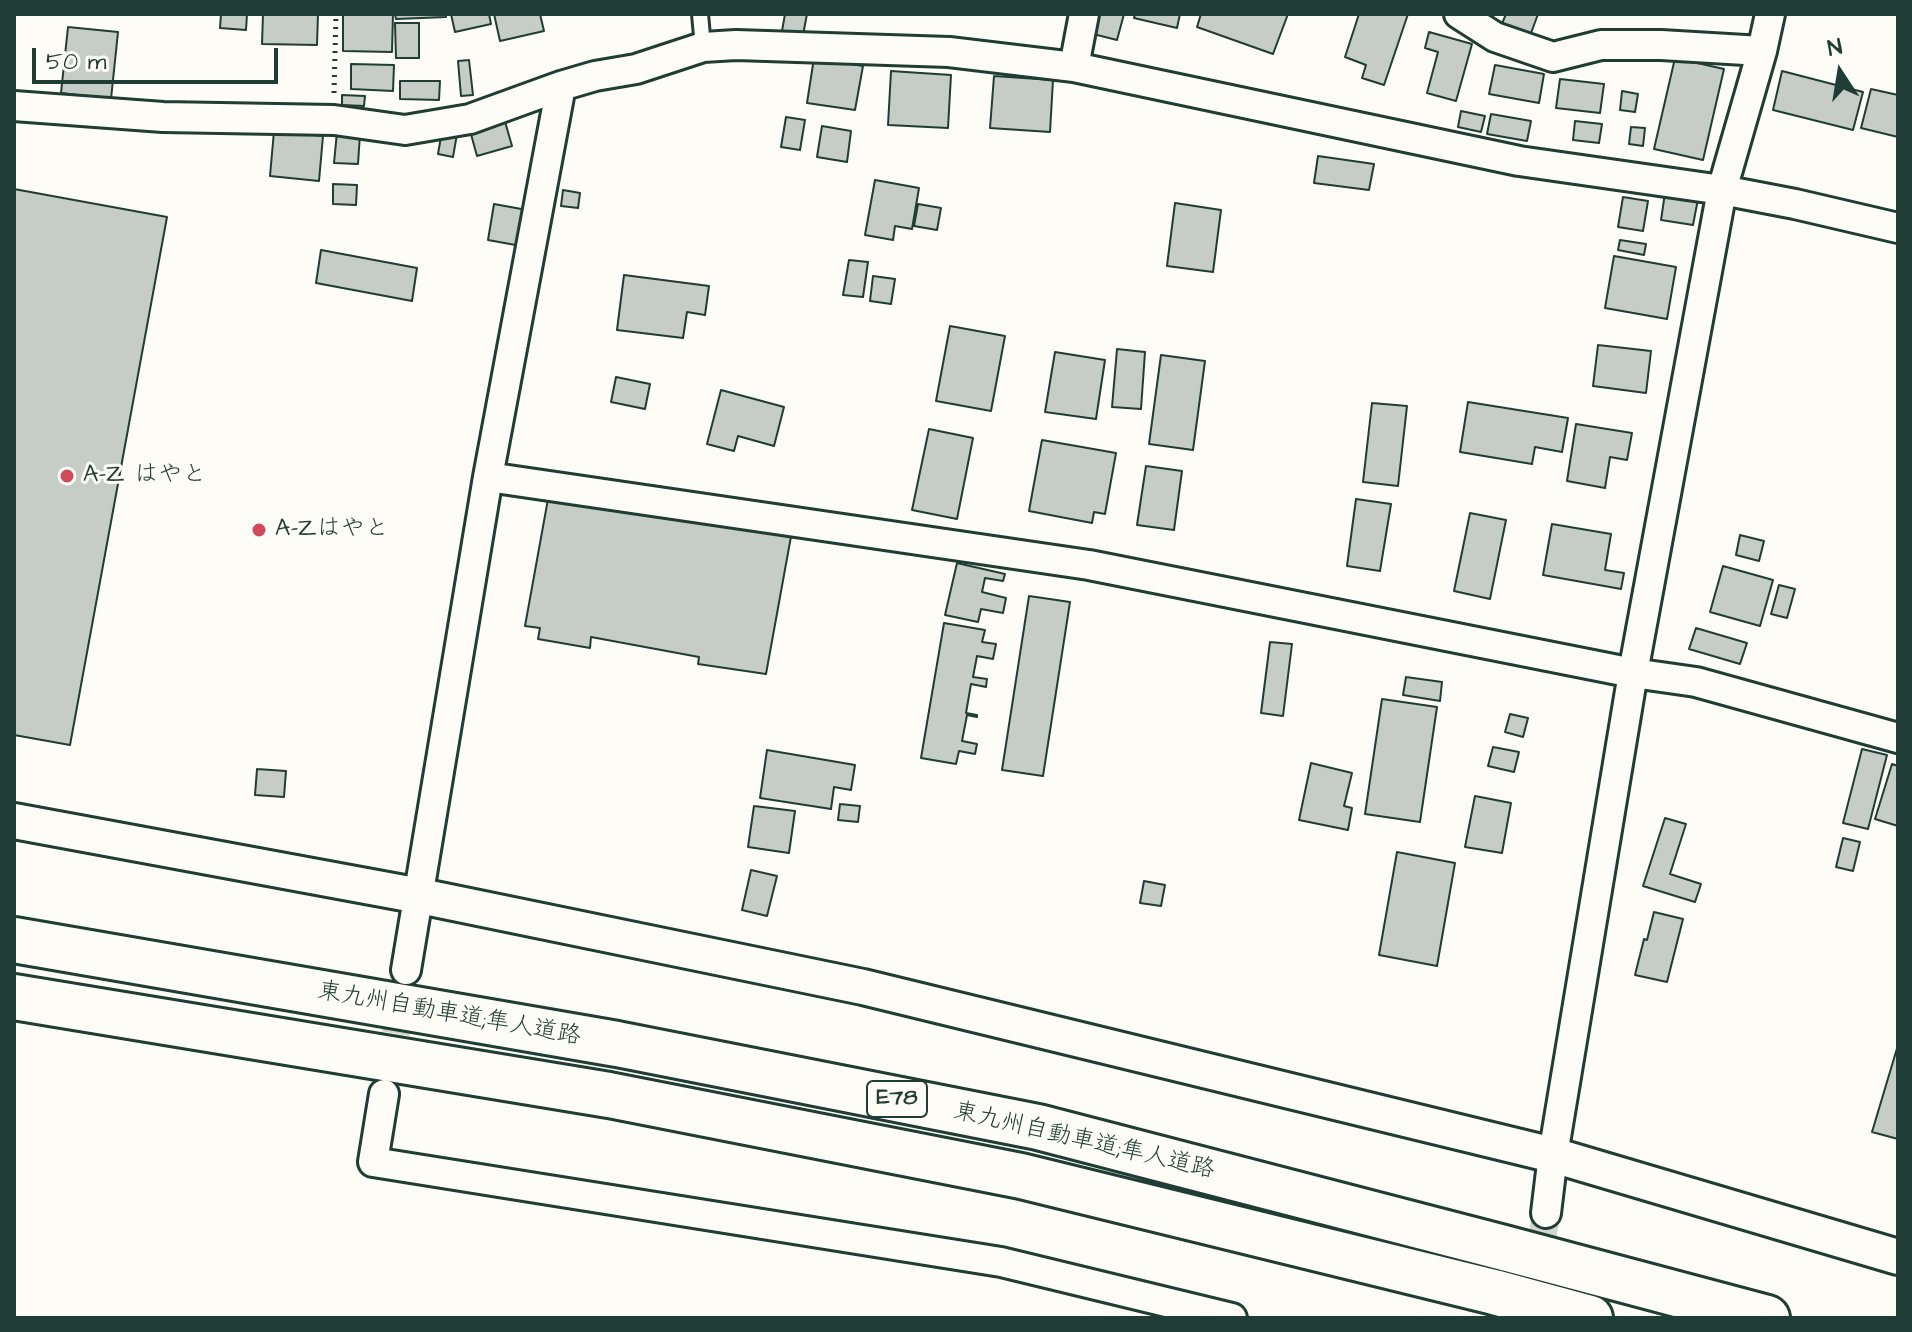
<!DOCTYPE html>
<html>
<head>
<meta charset="utf-8">
<style>
  body { margin:0 }
  #map { position:relative; width:1912px; height:1332px; overflow:hidden; background:#fdfcf7; font-family:"Architects Daughter",sans-serif }
  canvas { display:block }
  .frame { position:absolute; inset:0; border:16px solid #1f3d34; pointer-events:none }
  .north { position:absolute; left:1800px; top:32px; width:80px; height:80px; -webkit-text-stroke:6px #fdfcf7; paint-order:stroke; rotate:348deg; font-size:22px; font-weight:700; line-height:32px; text-align:center; color:#1f3d34 }
  .north::after { content:''; display:block; margin:auto; width:28px; height:36px; background:#1f3d34; clip-path:polygon(50% 0,100% 100%,50% 72%,0 100%) }
  .scale { position:absolute; left:32px; top:48px; width:246px; height:36px; box-sizing:border-box; border:4px solid #1f3d34; border-top:0; padding-left:10px; font-size:24px; line-height:28px; white-space:nowrap; color:#1f3d34; -webkit-text-stroke:6px #fdfcf7; paint-order:stroke }
</style>
</head>
<body>
<div id="map">
<canvas width="1912" height="1332"></canvas>
<div class="frame"></div>
<div class="north">N</div>
<div class="scale">50 m</div>
</div>
<script>
const ctx = document.querySelector('canvas').getContext('2d');
ctx.lineJoin = 'round';
function paint(path, color) {
  ctx.fillStyle = color;
  ctx.fill(path, 'evenodd');
}
function shape(rows) {
  const path = new Path2D();
  for (const r of rows) {
    path.moveTo(r[0], r[1]);
    for (let i = 2; i < r.length; i += 2) path.lineTo(r[i], r[i + 1]);
  }
  return path;
}
function trace(path, color, width, dash) {
  ctx.strokeStyle = color;
  ctx.lineWidth = width;
  ctx.lineCap = dash ? 'butt' : 'round';
  ctx.setLineDash(dash || []);
  ctx.stroke(path);
}
function write(font, color, halo, rows, align = 'center') {
  ctx.font = font + ' "Architects Daughter","Klee One",sans-serif';
  ctx.lineWidth = 6;
  ctx.setLineDash([]);
  ctx.textBaseline = 'middle';
  ctx.strokeStyle = halo;
  ctx.fillStyle = color;
  for (const [text, x, y, turn = 0] of rows) {
    ctx.save();
    ctx.translate(x, y);
    ctx.rotate((+turn || 0) * Math.PI / 180);
    ctx.textAlign = isNaN(turn) ? turn : align;
    if (halo) ctx.strokeText(text, 0, 0);
    ctx.fillText(text, 0, 0);
    ctx.restore();
  }
}
const building = shape([
  [221,14,247,14,246,30,220,28,221,14],
  [263,14,318,14,317,45,262,44,263,14],
  [343,14,393,14,392,52,343,51,343,14],
  [395,14,446,14,446,17,396,19,395,14],
  [451,14,489,14,491,24,455,32,451,14],
  [494,14,540,14,544,31,500,41,494,14],
  [785,14,807,14,803,35,782,31,785,14],
  [1098,14,1124,14,1117,40,1093,34,1098,14],
  [1135,14,1180,14,1177,28,1134,18,1135,14],
  [1201,14,1288,14,1273,54,1197,27,1201,14],
  [1359,14,1408,14,1384,85,1362,78,1366,65,1345,57,1359,14],
  [1506,14,1538,14,1530,36,1501,26,1506,14],
  [395,23,419,23,419,58,396,58,395,23],
  [68,27,118,32,111,99,61,93,68,27],
  [1429,32,1472,44,1456,101,1427,93,1438,52,1425,48,1429,32],
  [814,58,863,66,855,110,807,103,814,58],
  [1675,58,1724,69,1703,160,1654,149,1675,58],
  [469,60,473,95,461,96,458,61,469,60],
  [351,64,394,65,393,91,351,89,351,64],
  [1495,65,1544,74,1539,103,1489,94,1495,65],
  [891,71,951,75,948,128,888,125,891,71],
  [1782,71,1863,92,1853,130,1773,110,1782,71],
  [994,76,1053,80,1050,132,990,128,994,76],
  [1560,79,1604,84,1600,113,1556,108,1560,79],
  [400,81,440,81,439,100,400,99,400,81],
  [1871,89,1898,95,1898,137,1861,128,1871,89],
  [1622,91,1638,94,1635,112,1620,110,1622,91],
  [342,95,365,96,364,106,342,105,342,95],
  [1461,111,1485,116,1481,132,1458,127,1461,111],
  [1491,114,1531,121,1527,141,1487,134,1491,114],
  [786,117,805,120,800,150,781,147,786,117],
  [504,118,512,146,477,156,469,127,504,118],
  [1575,121,1602,124,1599,143,1573,140,1575,121],
  [822,126,851,131,847,162,817,157,822,126],
  [1631,127,1645,128,1643,146,1629,144,1631,127],
  [274,131,323,136,319,181,270,176,274,131],
  [442,131,457,134,453,157,438,154,442,131],
  [337,132,360,134,358,164,334,163,337,132],
  [1318,156,1374,164,1369,190,1314,183,1318,156],
  [875,180,919,188,912,229,895,226,893,240,865,235,875,180],
  [333,184,357,185,356,205,333,204,333,184],
  [14,189,167,217,70,745,14,735,14,189],
  [563,190,580,193,578,208,561,206,563,190],
  [1665,193,1698,199,1693,225,1661,220,1665,193],
  [1623,197,1648,201,1643,231,1618,227,1623,197],
  [1175,203,1221,210,1213,272,1167,266,1175,203],
  [494,204,527,210,521,246,488,240,494,204],
  [918,204,941,208,937,230,914,226,918,204],
  [1620,240,1646,244,1644,255,1618,250,1620,240],
  [321,250,417,268,412,301,316,283,321,250],
  [1614,256,1676,267,1667,319,1605,308,1614,256],
  [849,260,868,262,863,297,843,295,849,260],
  [624,275,709,286,705,315,687,312,683,338,617,330,624,275],
  [873,276,895,279,891,304,870,301,873,276],
  [950,326,1005,336,991,411,936,401,950,326],
  [1598,345,1651,351,1646,393,1593,386,1598,345],
  [1117,349,1145,352,1141,409,1112,407,1117,349],
  [1055,352,1105,360,1096,419,1045,412,1055,352],
  [1161,355,1205,361,1193,450,1149,444,1161,355],
  [616,377,650,384,645,409,611,402,616,377],
  [721,390,784,407,774,446,738,436,734,451,707,444,721,390],
  [1468,402,1568,418,1562,452,1535,447,1532,464,1460,452,1468,402],
  [1372,403,1407,406,1398,486,1363,482,1372,403],
  [1576,424,1632,433,1627,460,1610,457,1605,488,1567,481,1576,424],
  [929,429,973,438,957,519,912,510,929,429],
  [1042,440,1116,453,1105,514,1094,512,1092,523,1029,511,1042,440],
  [1146,466,1182,471,1174,530,1137,525,1146,466],
  [550,488,792,531,766,674,698,664,699,657,591,637,590,648,538,639,540,628,525,626,550,488],
  [1356,499,1391,504,1380,571,1347,566,1356,499],
  [1470,513,1506,520,1490,599,1454,591,1470,513],
  [1552,524,1611,534,1605,570,1624,573,1621,589,1543,575,1552,524],
  [1740,535,1764,541,1759,561,1736,555,1740,535],
  [957,563,1005,574,1003,581,985,578,982,592,1006,598,1003,613,981,609,978,622,945,615,957,563],
  [1723,566,1773,580,1760,626,1710,612,1723,566],
  [1779,585,1795,589,1787,618,1771,614,1779,585],
  [1029,596,1070,602,1043,776,1002,770,1029,596],
  [944,623,985,630,982,642,996,644,993,659,977,656,973,677,987,679,986,687,971,684,966,713,977,715,977,717,967,715,962,741,977,744,975,754,959,751,956,764,921,758,944,623],
  [1696,628,1747,643,1740,664,1689,649,1696,628],
  [1270,642,1292,644,1283,716,1261,713,1270,642],
  [1406,677,1442,682,1440,701,1403,695,1406,677],
  [1382,699,1437,707,1420,822,1365,814,1382,699],
  [1510,714,1528,718,1523,737,1505,732,1510,714],
  [1493,747,1519,752,1514,772,1488,766,1493,747],
  [1862,749,1887,755,1868,829,1843,823,1862,749],
  [767,750,855,765,851,790,834,787,831,809,760,798,767,750],
  [1311,763,1352,773,1344,806,1352,808,1348,830,1299,820,1311,763],
  [1892,764,1898,766,1898,826,1875,819,1892,764],
  [257,769,286,771,284,797,255,795,257,769],
  [1475,796,1511,803,1502,853,1465,847,1475,796],
  [840,804,860,806,858,822,838,820,840,804],
  [754,806,795,811,789,853,748,847,754,806],
  [1665,818,1686,824,1670,874,1701,884,1695,902,1643,886,1665,818],
  [1843,838,1860,842,1853,871,1836,867,1843,838],
  [1397,852,1455,863,1437,966,1379,955,1397,852],
  [751,870,777,876,767,916,742,910,751,870],
  [1144,881,1165,885,1161,906,1140,903,1144,881],
  [1654,912,1683,919,1667,982,1635,975,1644,939,1647,940,1654,912],
  [1898,1045,1898,1139,1872,1132,1898,1045]
]);
const minorTunnel = shape([
  [388,1075,403,990],
  [1531,1318,1546,1213]
]);
const path = shape([
  [334,93,336,14]
]);
const service = shape([
  [700,14,703,47]
]);
const minor = shape([
  [1459,14,1495,37,1553,57,1601,45,1661,45,1762,51],
  [1074,67,1084,14],
  [14,106,163,117,334,120,405,130,470,119,561,86,595,76,636,69,703,47,736,45,949,52,1074,67,1519,161,1722,190,1795,204,1898,228],
  [488,477,1089,565,1633,673,1696,682,1898,738],
  [406,970,488,477,561,86],
  [384,1094,373,1162,1001,1262,1232,1318],
  [1546,1213,1553,1155,1633,673,1722,190,1762,51,1770,14]
]);
const tertiary = shape([
  [14,821,420,896,863,987,1553,1155,1898,1257]
]);
const motorway = shape([
  [14,940,617,1044,1038,1127,1504,1248,1767,1318],
  [14,997,609,1095,1021,1176,1494,1292,1590,1318]
]);
const markers = [
  [67,476,8,"#d1495b"],
  [259,530,8,"#d1495b"]
];
const shields = [
  [897,1099,60]
];
const shieldNames = [
  ["E78",897,1099]
];
const poiNames = [
  ["A-Z はやと",83,476],
  ["A-Zはやと",275,530]
];
const streetNames = [
  ["東九州自動車道;隼人道路",449,1015,10],
  ["東九州自動車道;隼人道路",1084,1142,13]
];
paint(building, '#c6cdc7');
trace(building, '#1f3d34', 2);
trace(minorTunnel, '#d1d6d0', 28, [28, 14]);
trace(service, '#1f3d34', 20);
trace(minor, '#1f3d34', 34);
trace(tertiary, '#1f3d34', 40);
trace(motorway, '#1f3d34', 50);
trace(path, '#1f3d34', 5, [2, 6]);
trace(service, '#fdfcf7', 14);
trace(minor, '#fdfcf7', 28);
trace(tertiary, '#fdfcf7', 34);
trace(motorway, '#fdfcf7', 44);
for (const [x, y, r, color] of markers) {
  const dot = new Path2D();
  dot.arc(x, y, r, 0, 2 * Math.PI);
  ctx.fillStyle = color;
  ctx.fill(dot);
  trace(dot, '#fdfcf7', 3);
}
for (const [x, y, w] of shields) {
  const box = new Path2D();
  box.roundRect(x - w / 2, y - 18, w, 36, 6);
  ctx.fillStyle = '#fdfcf7';
  ctx.fill(box);
  trace(box, '#1f3d34', 2);
}
write('bold 22px', '#1f3d34', null, shieldNames);
write('24px', '#1f3d34', '#fdfcf7', poiNames, 'left');
write('24px', '#1f3d34', '#fdfcf7', streetNames);
</script>
</body>
</html>
